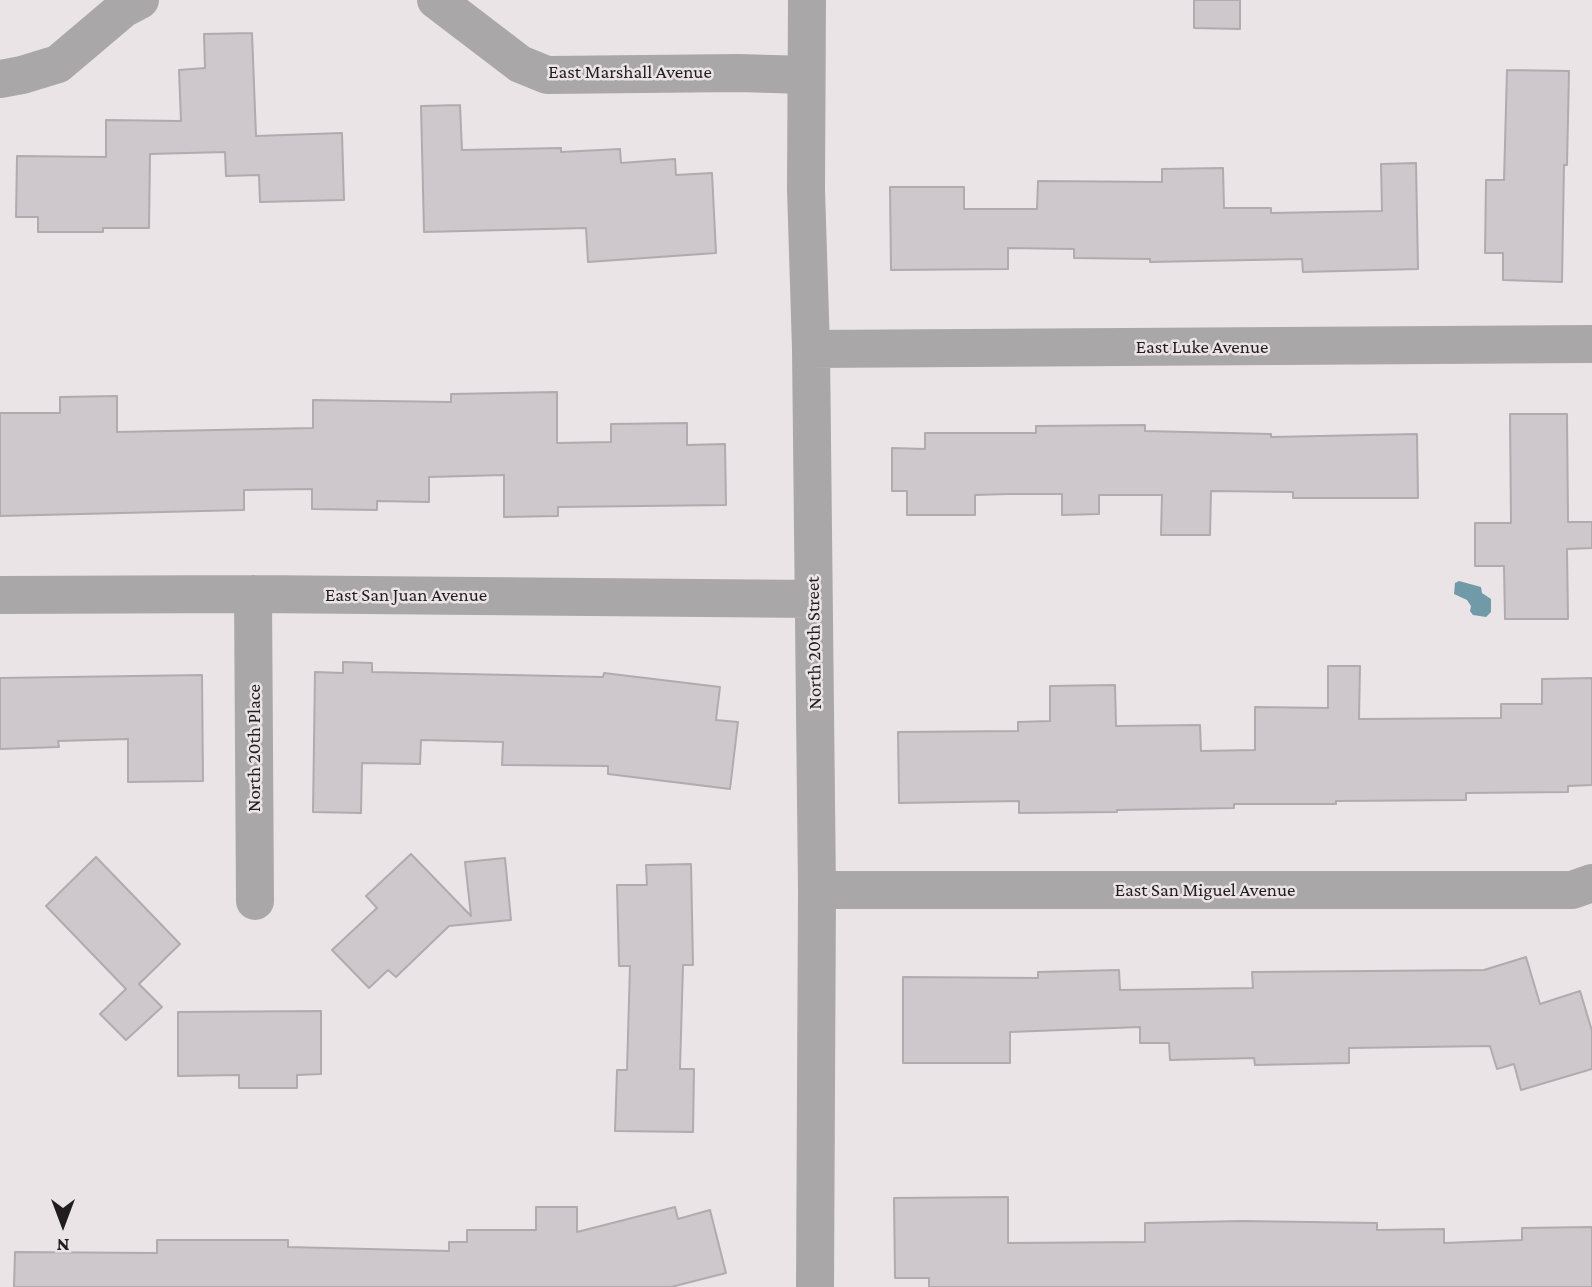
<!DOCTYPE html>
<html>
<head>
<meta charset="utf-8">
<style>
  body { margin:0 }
  #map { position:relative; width:1592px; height:1287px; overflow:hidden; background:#ebe4e7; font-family:"Crimson Pro",serif }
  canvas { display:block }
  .north { position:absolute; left:28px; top:1189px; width:70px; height:70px; -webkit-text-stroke:5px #ebe4e7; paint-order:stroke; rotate:180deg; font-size:19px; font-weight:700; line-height:28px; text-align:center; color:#201d1f }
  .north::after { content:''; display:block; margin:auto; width:24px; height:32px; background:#201d1f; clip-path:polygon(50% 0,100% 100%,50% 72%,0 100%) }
</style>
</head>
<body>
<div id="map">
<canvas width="1592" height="1287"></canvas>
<div class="north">N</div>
</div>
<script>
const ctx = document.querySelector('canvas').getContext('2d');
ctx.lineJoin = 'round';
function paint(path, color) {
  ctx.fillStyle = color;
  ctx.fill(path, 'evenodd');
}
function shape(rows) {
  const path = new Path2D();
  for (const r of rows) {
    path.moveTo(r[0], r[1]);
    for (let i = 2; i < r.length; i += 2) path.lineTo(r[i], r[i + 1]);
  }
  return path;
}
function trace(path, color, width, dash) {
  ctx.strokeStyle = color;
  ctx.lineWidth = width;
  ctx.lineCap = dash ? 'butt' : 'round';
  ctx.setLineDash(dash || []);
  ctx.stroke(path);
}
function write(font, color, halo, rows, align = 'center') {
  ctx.font = font + ' "Crimson Pro",serif';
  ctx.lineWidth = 5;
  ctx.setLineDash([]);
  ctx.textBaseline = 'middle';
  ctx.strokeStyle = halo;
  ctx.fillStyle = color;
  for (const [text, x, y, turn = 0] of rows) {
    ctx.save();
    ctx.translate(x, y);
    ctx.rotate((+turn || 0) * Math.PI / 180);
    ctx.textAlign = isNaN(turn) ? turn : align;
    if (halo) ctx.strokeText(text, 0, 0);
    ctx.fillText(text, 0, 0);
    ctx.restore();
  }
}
const water = shape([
  [1459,581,1481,587,1482,593,1491,599,1491,612,1486,617,1473,615,1470,611,1471,606,1467,600,1454,594,1455,583]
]);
const building = shape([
  [1194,0,1240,0,1240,29,1194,28,1194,0],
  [252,33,256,136,342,133,344,200,260,202,259,175,226,176,225,152,150,154,149,228,103,228,103,232,38,232,38,217,16,217,17,156,106,157,106,120,181,121,179,70,205,68,204,34,252,33],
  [1507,70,1569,71,1567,165,1564,165,1562,282,1503,280,1503,253,1485,253,1486,180,1504,180,1507,70],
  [460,105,462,150,561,148,561,152,620,149,621,163,675,159,676,175,712,173,716,253,588,262,586,228,424,232,421,106,460,105],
  [1416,163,1418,269,1303,272,1302,259,1150,262,1150,259,1074,258,1074,249,1008,248,1008,269,891,270,890,187,964,187,964,209,1037,209,1038,181,1162,182,1162,169,1223,168,1224,208,1271,208,1271,213,1382,211,1381,164,1416,163],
  [557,392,557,443,611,442,611,424,687,423,687,445,725,444,726,505,558,507,558,516,504,517,504,475,429,477,429,502,377,501,377,510,312,509,312,489,244,490,244,510,0,516,0,413,60,413,60,397,117,396,117,432,313,428,313,400,451,402,451,394,557,392],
  [1510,414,1567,414,1568,522,1592,522,1592,548,1567,549,1568,619,1505,619,1504,566,1475,566,1475,523,1511,523,1510,414],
  [1145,425,1145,431,1271,434,1271,437,1417,434,1418,498,1293,498,1293,492,1211,491,1210,535,1161,535,1162,495,1099,495,1099,514,1062,515,1062,494,1008,494,975,495,975,515,907,515,907,491,892,491,892,448,925,449,925,433,1036,433,1036,426,1145,425],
  [343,662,372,663,372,672,603,677,604,673,720,687,716,720,738,722,730,789,608,774,608,766,502,765,503,742,421,740,420,764,362,763,361,813,313,812,315,672,343,673,343,662],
  [1328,666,1360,666,1359,719,1501,718,1501,704,1542,704,1542,679,1592,678,1592,785,1568,786,1568,792,1466,793,1466,800,1336,801,1336,804,1234,804,1234,808,1117,810,1117,812,1019,813,1019,801,899,803,898,732,1018,731,1018,722,1050,721,1050,686,1115,685,1116,726,1200,725,1201,751,1255,750,1255,707,1328,708,1328,666],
  [202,675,203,781,128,782,128,739,58,741,59,747,0,749,0,678,202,675],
  [411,854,471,916,465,862,505,858,511,920,449,926,396,977,388,970,369,988,332,950,377,908,366,896,411,854],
  [96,857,180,944,139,984,162,1007,126,1040,100,1014,126,989,46,906,96,857],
  [691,864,693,965,683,965,680,1069,694,1069,693,1132,615,1131,617,1070,627,1070,630,966,619,966,617,885,647,885,646,865,691,864],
  [1526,957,1540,1004,1580,991,1592,1031,1592,1069,1521,1090,1514,1064,1497,1069,1490,1046,1349,1048,1349,1063,1255,1065,1254,1058,1170,1060,1169,1043,1140,1043,1140,1027,1010,1032,1010,1063,903,1063,903,977,1038,978,1038,972,1119,970,1120,990,1253,988,1252,972,1484,970,1526,957],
  [321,1011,321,1074,297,1075,297,1088,239,1088,239,1075,178,1076,178,1012,321,1011],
  [1008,1197,1008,1243,1145,1242,1145,1223,1242,1221,1377,1223,1377,1230,1444,1229,1444,1243,1522,1240,1522,1228,1592,1227,1592,1287,929,1287,929,1278,895,1278,894,1198,1008,1197],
  [536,1207,577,1207,577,1232,675,1207,678,1219,710,1210,726,1273,671,1287,14,1287,15,1252,157,1253,157,1240,288,1240,288,1247,449,1251,449,1242,467,1242,467,1230,536,1230,536,1207]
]);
const minor = shape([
  [436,0,520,64,547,75,739,73,806,75],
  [807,0,806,189,811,349,817,890,815,1287],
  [0,79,22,75,58,64,123,9,140,0],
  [811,349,1592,344],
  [253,594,255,901],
  [0,595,253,594,813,599],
  [817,890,1572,890,1592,883]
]);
const streetNames = [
  ["East Marshall Avenue",630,72],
  ["East Luke Avenue",1202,347],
  ["East San Juan Avenue",406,595],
  ["North 20th Street",814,643,-91],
  ["North 20th Place",254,748,-90],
  ["East San Miguel Avenue",1205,890]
];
paint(water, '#709aa7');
paint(building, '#cec7cb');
trace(building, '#b1aaae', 2);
trace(minor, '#aaa7a8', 38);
write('19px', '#201d1f', '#ebe4e7', streetNames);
</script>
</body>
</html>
